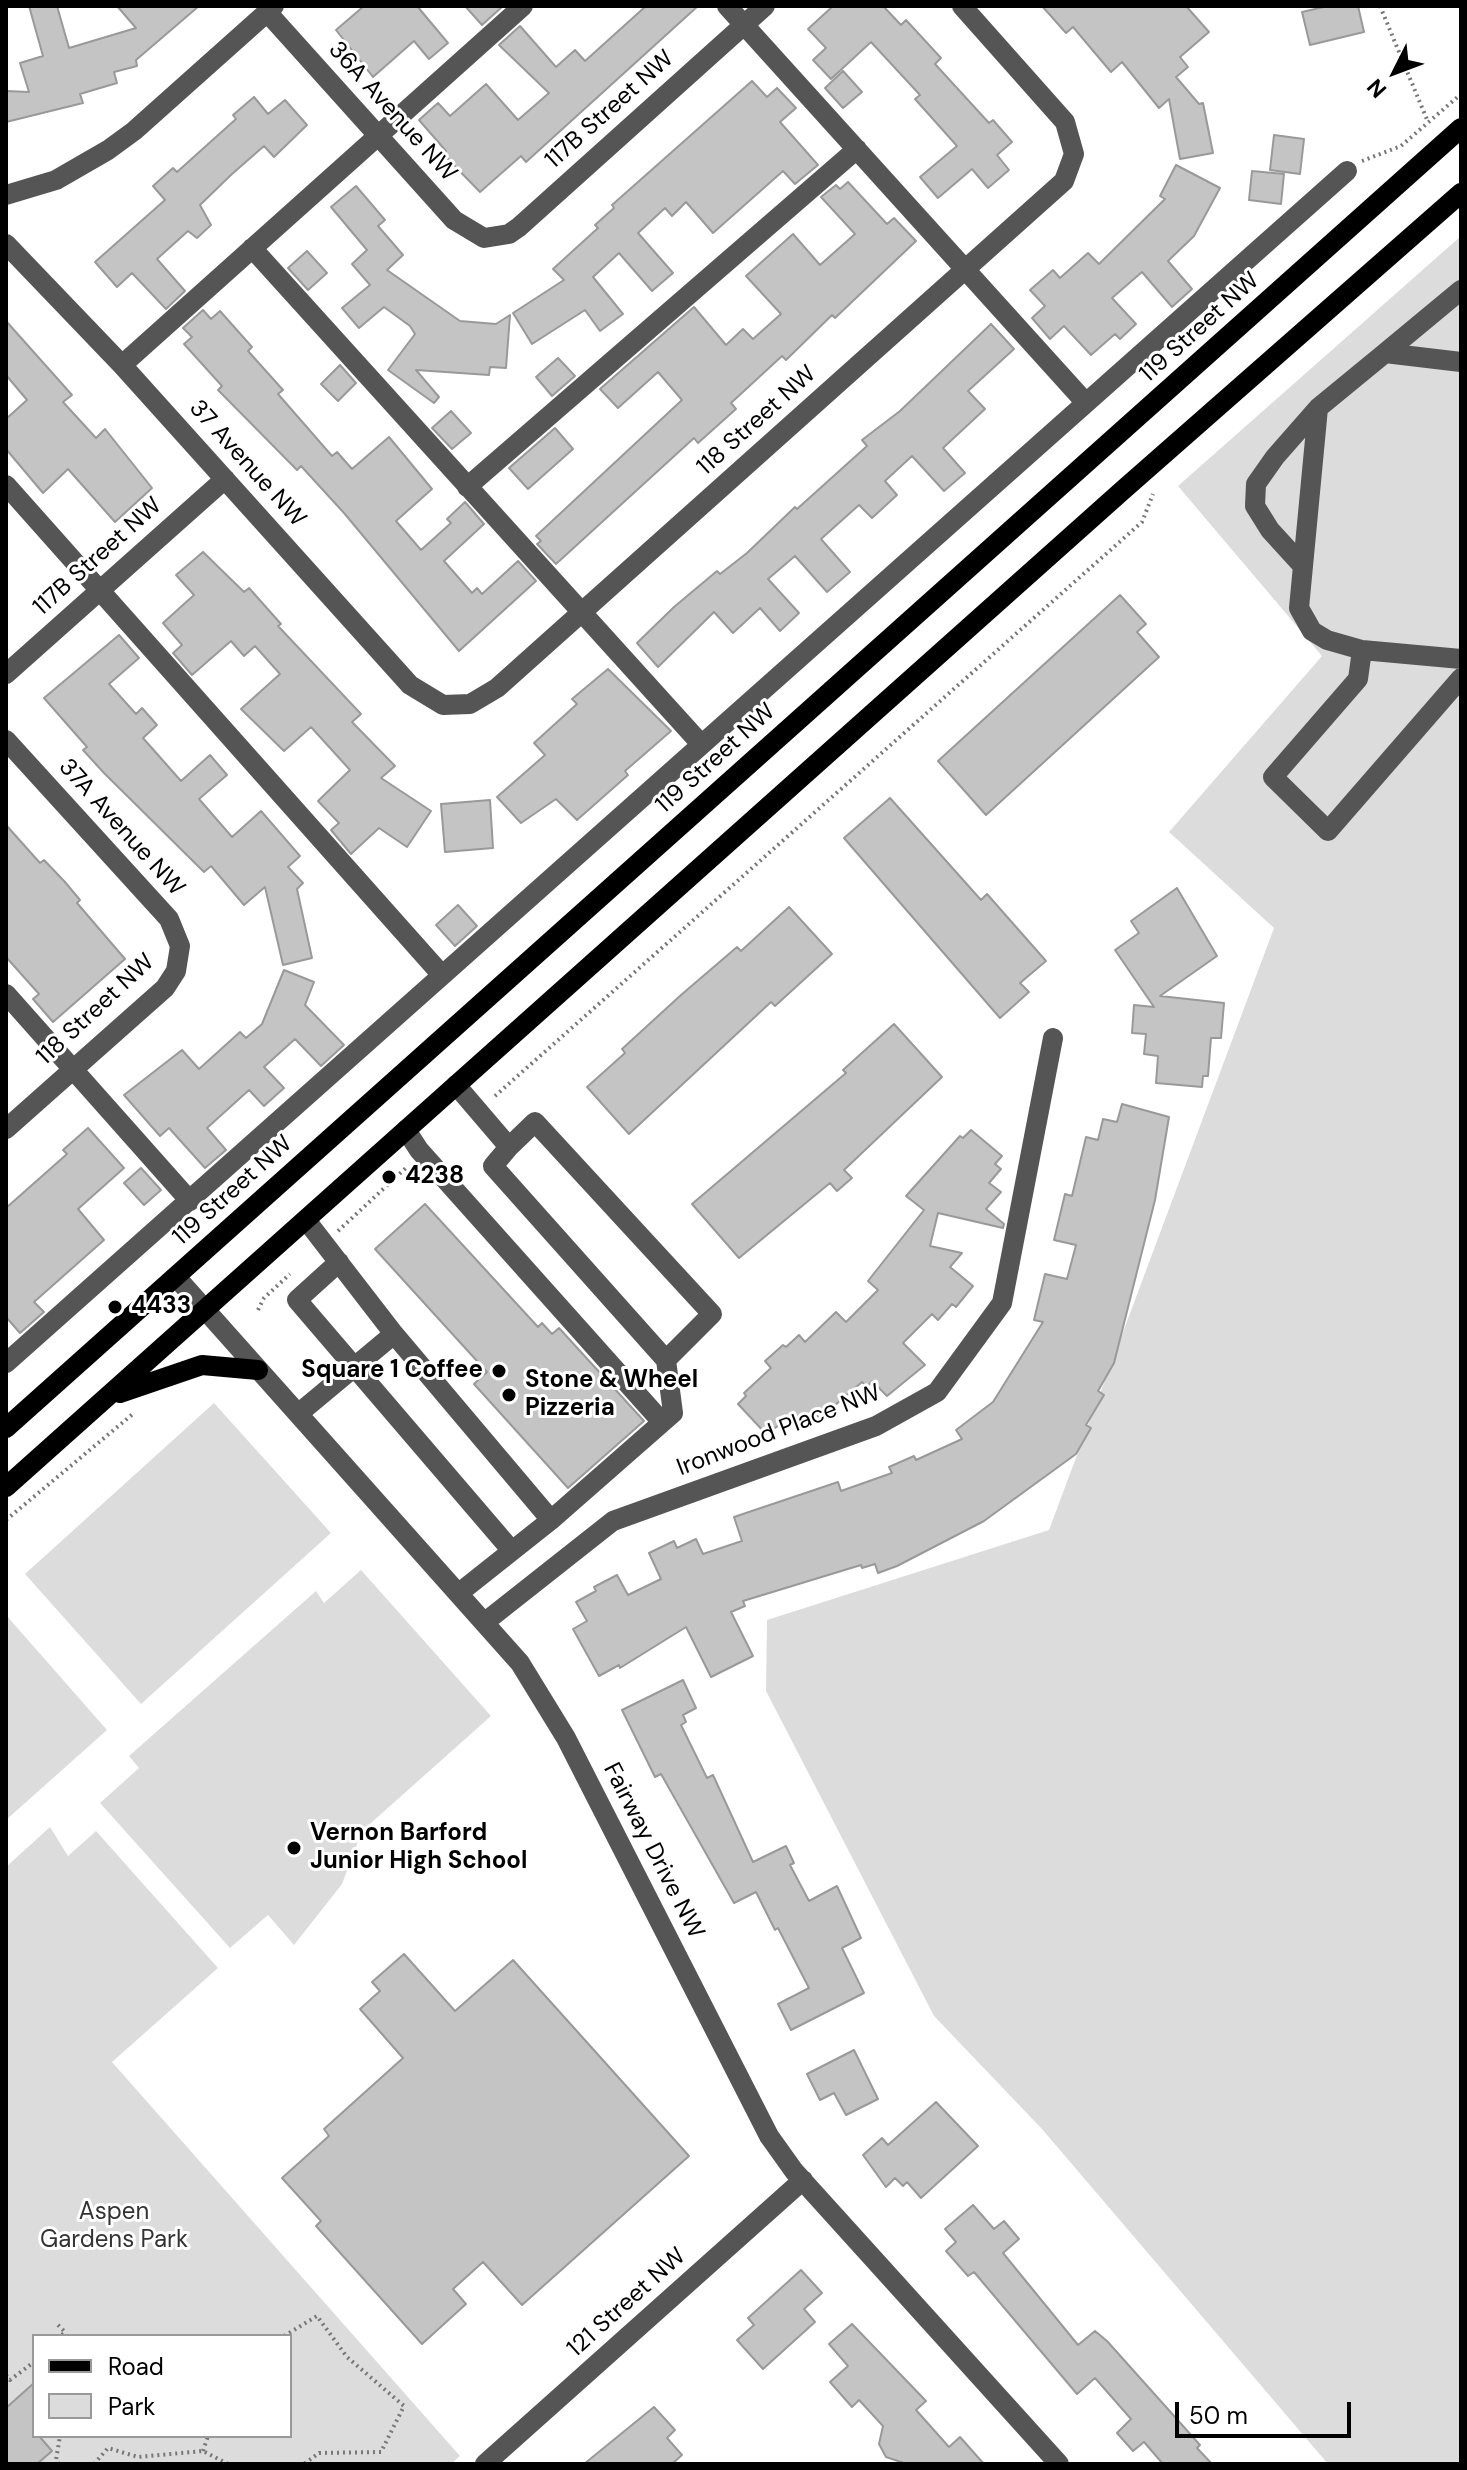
<!DOCTYPE html>
<html>
<head>
<meta charset="utf-8">
<style>
  body { margin:0 }
  #map { position:relative; width:1467px; height:2470px; overflow:hidden; background:#fff; font-family:"DM Sans",sans-serif }
  canvas { display:block }
  .frame { position:absolute; inset:0; border:8px solid #000; pointer-events:none }
  .legend { position:absolute; left:32px; top:2334px; width:260px; height:104px; box-sizing:border-box; background:#fff; border:2px solid #999; margin:0; padding:10px 14px; list-style:none; font-size:24px; color:#000 }
  .legend li { display:flex; align-items:center; gap:16px; height:40px }
  .legend b { width:40px; border:2px solid #999 }
  .north { position:absolute; left:1355px; top:32px; width:80px; height:80px; -webkit-text-stroke:6px #fff; paint-order:stroke; rotate:228deg; font-size:22px; font-weight:700; line-height:32px; text-align:center; color:#000 }
  .north::after { content:''; display:block; margin:auto; width:28px; height:36px; background:#000; clip-path:polygon(50% 0,100% 100%,50% 72%,0 100%) }
  .scale { position:absolute; left:1175px; top:2402px; width:176px; height:36px; box-sizing:border-box; border:4px solid #000; border-top:0; padding-left:10px; font-size:24px; line-height:28px; white-space:nowrap; color:#000; -webkit-text-stroke:6px #fff; paint-order:stroke }
</style>
</head>
<body>
<div id="map">
<canvas width="1467" height="2470"></canvas>
<div class="frame"></div>
<ul class="legend">
<li><b style="height:10px;background:#000"></b>Road</li>
<li><b style="height:22px;background:#dcdcdc"></b>Park</li>
</ul>
<div class="north">N</div>
<div class="scale">50 m</div>
</div>
<script>
const ctx = document.querySelector('canvas').getContext('2d');
ctx.lineJoin = 'round';
function paint(path, color) {
  ctx.fillStyle = color;
  ctx.fill(path, 'evenodd');
}
function shape(rows) {
  const path = new Path2D();
  for (const r of rows) {
    path.moveTo(r[0], r[1]);
    for (let i = 2; i < r.length; i += 2) path.lineTo(r[i], r[i + 1]);
  }
  return path;
}
function trace(path, color, width, dash) {
  ctx.strokeStyle = color;
  ctx.lineWidth = width;
  ctx.lineCap = dash ? 'butt' : 'round';
  ctx.setLineDash(dash || []);
  ctx.stroke(path);
}
function write(font, color, halo, rows, align = 'center') {
  ctx.font = font + ' "DM Sans",sans-serif';
  ctx.lineWidth = 6;
  ctx.setLineDash([]);
  ctx.textBaseline = 'middle';
  ctx.strokeStyle = halo;
  ctx.fillStyle = color;
  for (const [text, x, y, turn = 0] of rows) {
    ctx.save();
    ctx.translate(x, y);
    ctx.rotate((+turn || 0) * Math.PI / 180);
    ctx.textAlign = isNaN(turn) ? turn : align;
    if (halo) ctx.strokeText(text, 0, 0);
    ctx.fillText(text, 0, 0);
    ctx.restore();
  }
}
const green = shape([
  [1461,236,1461,2464,1328,2464,1042,2129,934,2016,766,1691,767,1620,1049,1530,1274,928,1169,832,1322,656,1178,486],
  [214,1403,331,1533,141,1704,25,1574],
  [361,1570,491,1716,362,1831,342,1884,294,1945,268,1915,230,1948,100,1803,139,1768,129,1756,316,1591,324,1603],
  [6,1615,107,1730,6,1820],
  [50,1827,68,1856,96,1831,218,1968,112,2062,460,2456,451,2464,6,2464,6,1867],
  [34,2336,290,2336,290,2436,34,2436]
]);
const building = shape([
  [29,6,57,6,69,48,136,28,117,6,199,6,136,60,137,66,114,72,117,83,80,94,83,103,6,122,6,91,29,92,20,63,43,56,29,6],
  [364,6,417,6,448,43,429,59,414,41,373,77,336,30,364,6],
  [465,6,503,6,482,25,465,6],
  [646,6,698,6,526,162,521,156,480,192,443,154,446,151,419,120,438,103,450,116,486,84,518,120,549,93,499,45,520,26,556,67,575,50,585,61,646,6],
  [833,6,883,6,901,25,906,20,941,58,935,64,989,123,993,120,1012,142,997,155,1009,170,988,188,972,169,938,198,920,177,957,146,915,99,920,95,871,42,831,79,813,60,826,48,808,29,833,6],
  [1042,6,1186,6,1209,32,1180,57,1188,67,1176,77,1199,104,1203,103,1213,153,1180,159,1169,99,1159,108,1122,62,1111,72,1073,27,1066,33,1042,6],
  [1328,6,1358,6,1364,32,1310,45,1302,12,1328,6],
  [843,71,862,92,843,108,825,88,843,71],
  [752,81,767,97,777,88,796,108,780,122,818,165,795,184,783,171,713,233,686,202,672,216,665,208,638,233,673,273,652,291,619,253,593,277,623,314,600,331,585,310,532,344,513,313,564,280,553,269,598,228,595,225,614,208,612,205,752,81],
  [254,97,268,114,285,100,307,125,274,157,264,146,232,174,200,205,211,225,197,238,188,231,157,259,185,291,166,309,132,273,117,287,95,262,165,200,153,186,173,168,177,172,236,119,233,115,254,97],
  [1274,135,1304,139,1300,174,1270,170,1274,135],
  [1176,165,1220,188,1194,236,1168,261,1192,289,1172,307,1142,272,1112,298,1136,324,1120,339,1115,334,1091,355,1064,326,1050,339,1032,318,1045,306,1030,290,1053,270,1060,278,1088,253,1099,264,1165,199,1160,196,1176,165],
  [1252,171,1284,174,1281,204,1249,200,1252,171],
  [848,182,887,224,894,218,916,241,835,318,832,315,786,360,782,356,731,403,736,409,698,443,694,438,556,564,537,544,541,541,536,536,682,400,658,372,618,408,600,389,694,307,726,345,743,329,753,339,781,314,746,276,793,234,820,265,855,234,821,197,836,185,840,189,848,182],
  [356,186,385,220,378,226,403,255,387,270,460,321,496,324,510,315,506,368,490,367,489,375,416,370,439,397,434,403,388,370,415,334,410,326,384,307,359,328,342,308,370,285,352,264,367,250,331,207,356,186],
  [307,251,327,273,308,290,288,268,307,251],
  [203,310,211,319,220,311,252,347,248,351,283,390,278,394,332,456,337,452,352,469,389,437,432,489,396,521,421,550,451,523,447,519,465,502,484,524,444,561,472,593,477,588,482,594,518,561,536,581,459,651,344,513,301,466,297,470,218,390,222,386,184,344,192,337,183,328,203,310],
  [6,321,72,395,63,402,96,438,105,429,152,488,115,522,68,469,43,493,6,449,6,419,27,400,6,375,6,321],
  [991,324,1014,349,968,391,985,409,943,448,965,473,944,491,912,456,885,481,897,495,872,518,859,505,821,539,850,572,827,592,795,556,768,579,799,613,780,631,760,608,733,633,714,612,658,667,637,643,674,607,717,571,720,574,747,553,795,507,797,509,867,446,862,440,900,411,991,324],
  [558,358,575,376,552,396,536,377,558,358],
  [340,365,356,383,338,401,321,384,340,365],
  [451,411,471,433,452,449,432,428,451,411],
  [555,428,573,449,528,489,509,468,555,428],
  [203,552,244,592,249,588,281,624,278,626,361,714,352,722,395,766,381,778,431,811,407,847,379,828,351,854,331,830,339,823,318,801,350,770,311,727,284,751,241,709,280,674,255,646,244,656,231,641,192,675,173,653,182,645,163,623,194,595,176,575,203,552],
  [1120,595,1146,624,1137,632,1159,657,986,815,938,761,1120,595],
  [119,635,139,658,109,684,136,714,142,708,157,725,143,738,181,781,210,755,227,775,199,799,232,837,261,811,300,856,288,867,303,883,297,889,312,958,283,965,265,887,244,905,211,866,204,872,104,773,83,750,87,747,44,698,119,635],
  [608,669,671,731,625,771,628,775,577,820,556,799,521,823,497,797,545,755,534,743,577,704,572,699,608,669],
  [890,798,981,900,987,894,1046,961,1020,983,1029,992,1000,1018,844,838,890,798],
  [490,800,493,848,445,852,441,804,490,800],
  [6,825,40,863,44,860,65,882,80,900,77,903,125,959,53,1022,33,999,39,994,6,957,6,825],
  [1177,888,1217,956,1160,996,1224,1003,1221,1038,1211,1038,1208,1076,1203,1076,1202,1087,1156,1083,1158,1056,1144,1054,1146,1034,1132,1033,1134,1005,1154,1007,1115,950,1139,933,1131,921,1177,888],
  [458,905,477,926,455,946,436,925,458,905],
  [789,907,832,954,775,1006,771,1002,629,1134,587,1087,625,1053,622,1049,681,995,737,947,741,951,789,907],
  [284,970,314,982,305,1005,344,1045,321,1066,295,1039,264,1067,284,1088,264,1106,249,1090,207,1128,226,1150,205,1168,169,1128,160,1136,124,1095,182,1050,199,1069,240,1032,246,1038,262,1024,284,970],
  [894,1024,942,1077,844,1170,852,1178,837,1191,830,1183,739,1258,692,1204,846,1073,843,1070,894,1024],
  [1122,1104,1169,1117,1155,1200,1114,1363,1098,1391,1104,1395,1086,1425,1091,1428,1076,1454,984,1521,897,1566,878,1573,875,1564,862,1568,861,1565,743,1601,745,1606,731,1612,753,1656,711,1677,686,1627,620,1668,619,1665,599,1676,573,1629,587,1621,576,1602,596,1591,594,1587,617,1575,628,1595,661,1579,649,1553,674,1541,677,1548,696,1539,703,1554,742,1541,734,1517,838,1482,841,1491,892,1473,889,1467,914,1456,916,1460,962,1439,956,1430,993,1402,1043,1322,1034,1320,1045,1274,1067,1279,1076,1245,1054,1240,1065,1194,1072,1196,1086,1137,1098,1140,1103,1119,1117,1122,1122,1104],
  [88,1128,124,1168,78,1209,104,1240,34,1302,44,1312,20,1333,6,1317,6,1208,67,1154,63,1150,88,1128],
  [971,1130,1002,1156,995,1164,1001,1169,989,1183,1001,1192,986,1209,1004,1224,1003,1228,938,1213,930,1246,962,1253,950,1267,973,1286,956,1307,952,1304,938,1320,932,1314,903,1343,925,1365,887,1396,872,1381,867,1387,862,1382,820,1418,814,1413,798,1428,790,1418,766,1434,738,1404,746,1396,744,1393,771,1368,765,1361,783,1345,786,1347,799,1335,805,1342,836,1312,846,1322,878,1290,868,1281,924,1210,906,1196,960,1136,963,1138,971,1130],
  [141,1168,161,1190,144,1205,124,1183,141,1168],
  [425,1204,538,1327,542,1323,552,1334,559,1328,644,1421,568,1488,474,1384,487,1372,375,1249,425,1204],
  [683,1680,696,1708,683,1715,686,1722,681,1725,707,1778,713,1775,753,1862,786,1846,794,1863,790,1865,809,1901,837,1886,861,1938,842,1948,864,1993,791,2030,778,2004,809,1988,778,1928,775,1930,756,1892,734,1903,661,1774,655,1777,622,1710,683,1680],
  [404,1954,455,2011,513,1960,689,2156,522,2305,483,2262,453,2289,466,2304,422,2344,316,2226,321,2221,282,2178,329,2136,324,2129,403,2058,360,2009,380,1991,372,1982,404,1954],
  [854,2050,878,2099,846,2115,834,2093,820,2100,807,2074,854,2050],
  [936,2102,978,2146,921,2198,907,2182,903,2186,895,2178,886,2187,863,2155,882,2138,888,2145,936,2102],
  [973,2205,994,2229,1004,2221,1019,2239,1003,2253,1078,2345,1095,2331,1107,2341,1200,2445,1197,2448,1212,2464,1163,2464,1144,2442,1133,2451,1117,2433,1131,2419,1095,2378,1077,2394,974,2272,968,2276,946,2251,956,2242,945,2229,973,2205],
  [801,2270,822,2293,804,2309,815,2322,763,2369,737,2340,754,2325,748,2318,801,2270],
  [852,2324,926,2401,916,2410,949,2447,960,2437,984,2464,907,2464,886,2457,879,2444,883,2426,859,2400,852,2407,830,2382,848,2366,829,2344,852,2324],
  [34,2383,34,2436,39,2436,52,2451,37,2464,6,2464,6,2408,34,2383],
  [654,2407,675,2430,667,2438,682,2455,672,2464,584,2464,654,2407]
]);
const path = shape([
  [1380,6,1428,122],
  [1362,161,1401,146,1461,94],
  [495,1096,1142,522,1153,494],
  [338,1231,408,1166],
  [258,1310,264,1298,290,1274],
  [6,1520,134,1413],
  [58,2325,65,2332,61,2336],
  [284,2336,317,2316,347,2357,404,2406,381,2452,319,2453,304,2464],
  [6,2375,10,2380,34,2362],
  [203,2451,208,2436],
  [59,2464,56,2460,60,2436],
  [94,2464,108,2448,138,2457,203,2451,228,2464]
]);
const minor = shape([
  [727,6,1086,403],
  [267,12,454,220,484,238,509,234,519,227,765,6],
  [6,195,56,180,108,150,134,131,274,6],
  [6,244,122,365,410,685,443,705,470,704,497,688,1064,181,1074,154,1065,122,962,6],
  [252,248,701,744],
  [1461,290,1385,353,1461,362],
  [122,365,523,6],
  [1318,408,1299,608,1312,631,1327,640,1362,650,1358,679,1273,777,1328,831,1461,678],
  [6,485,441,974],
  [467,487,857,149],
  [1301,564,1270,530,1255,506,1256,484,1275,457,1318,408,1385,353],
  [1362,650,1461,659],
  [6,674,225,479],
  [6,740,169,919,180,946,176,971,165,988,6,1129],
  [6,994,190,1201],
  [456,1085,509,1147,493,1166,666,1360,712,1314,535,1122,509,1147],
  [406,1130,419,1150,662,1422],
  [306,1220,394,1334,551,1520],
  [339,1262,297,1300,512,1551],
  [176,1277,520,1663,566,1738,769,2136,794,2171,1059,2464],
  [6,1363,1347,171],
  [298,1414,394,1334],
  [459,1593,551,1520,673,1413,666,1360],
  [485,1622,613,1521,876,1426,937,1392,1002,1303,1053,1038],
  [485,2464,803,2180]
]);
const major = shape([
  [120,1393,202,1365,258,1370],
  [6,1428,1461,128],
  [6,1487,1123,490,1461,193]
]);
const markers = [
  [389,1177,8,"#000"],
  [115,1307,8,"#000"],
  [499,1371,8,"#000"],
  [509,1395,8,"#000"],
  [294,1848,8,"#000"]
];
const streetNames = [
  ["117B Street NW",610,110,-42],
  ["36A Avenue NW",392,112,48],
  ["119 Street NW",1200,328,-42],
  ["118 Street NW",757,421,-42],
  ["37 Avenue NW",247,464,48],
  ["117B Street NW",98,557,-42],
  ["119 Street NW",716,759,-42],
  ["37A Avenue NW",121,828,48],
  ["118 Street NW",96,1010,-43],
  ["119 Street NW",233,1191,-42],
  ["Ironwood Place NW",779,1431,-21],
  ["Fairway Drive NW",653,1851,63],
  ["121 Street NW",627,2303,-42]
];
const poiNames = [
  ["4238",405,1177],
  ["4433",131,1307],
  ["Square 1 Coffee",483,1371,"right"],
  ["Stone & Wheel",525,1381],
  ["Pizzeria",525,1409],
  ["Vernon Barford",310,1834],
  ["Junior High School",310,1862]
];
const parkNames = [
  ["Aspen",114,2213],
  ["Gardens Park",114,2241]
];
paint(green, '#dcdcdc');
paint(building, '#c4c4c4');
trace(building, '#999', 2);
trace(path, '#777', 4, [2, 4]);
trace(minor, '#555', 20);
trace(major, '#000', 20);
for (const [x, y, r, color] of markers) {
  const dot = new Path2D();
  dot.arc(x, y, r, 0, 2 * Math.PI);
  ctx.fillStyle = color;
  ctx.fill(dot);
  trace(dot, '#fff', 3);
}
write('24px', '#000', '#fff', streetNames);
write('bold 24px', '#000', '#fff', poiNames, 'left');
write('24px', '#333', '#fff', parkNames);
</script>
</body>
</html>
